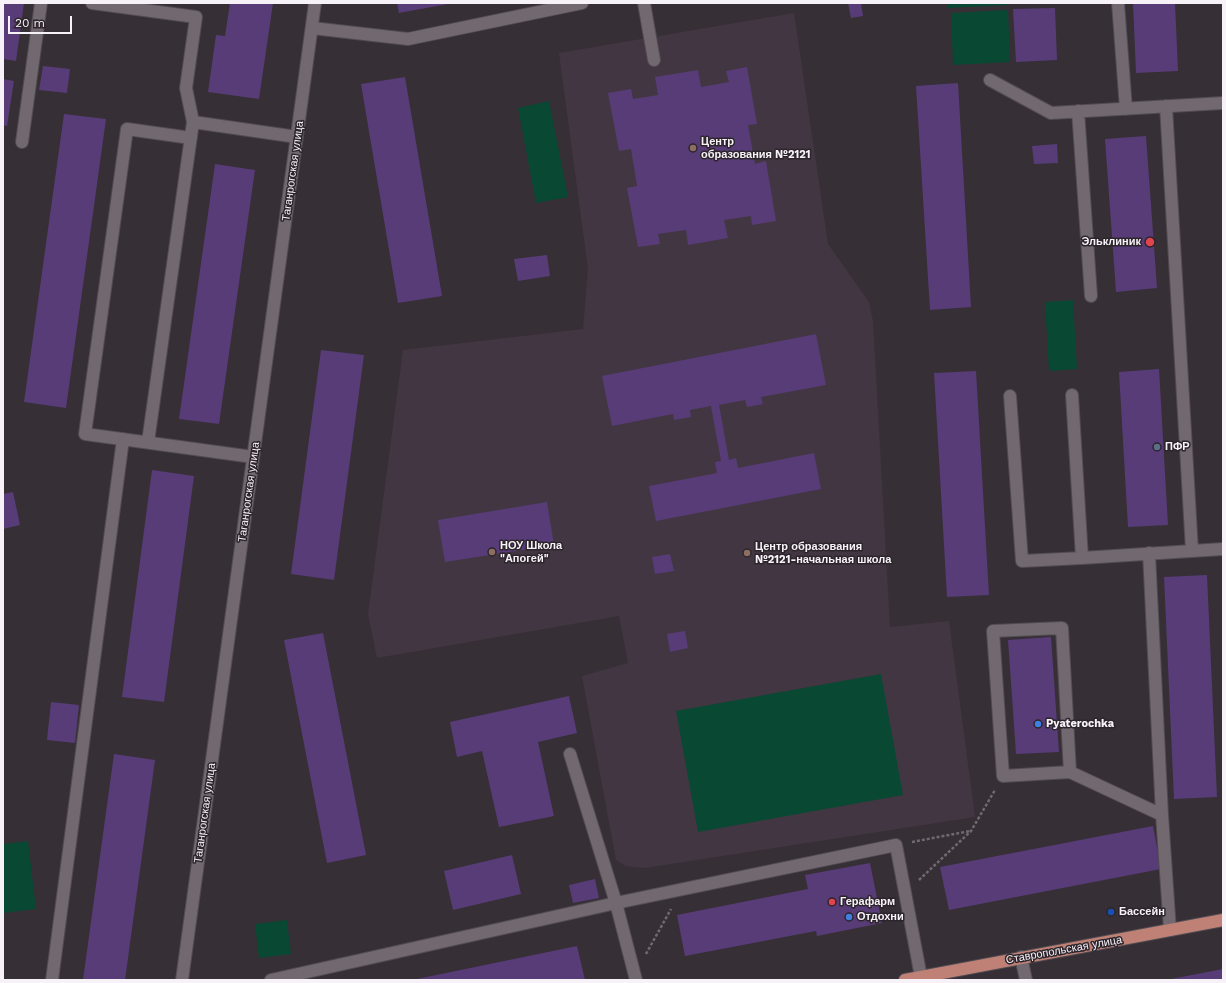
<!DOCTYPE html>
<html>
<head>
<meta charset="utf-8">
<style>
  body { margin:0 }
  #map { position:relative; width:1226px; height:983px; overflow:hidden; background:#362f36; font-family:"Work Sans",sans-serif }
  canvas { display:block }
  .frame { position:absolute; inset:0; border:4px solid #f7f2f7; pointer-events:none }
  .scale { position:absolute; left:8px; top:16px; width:64px; height:18px; box-sizing:border-box; border:2px solid #f7f2f7; border-top:0; padding-left:5px; font-size:12px; line-height:14px; white-space:nowrap; color:#f7f2f7; -webkit-text-stroke:3px #2c252c; paint-order:stroke }
</style>
</head>
<body>
<div id="map">
<canvas width="1226" height="983"></canvas>
<div class="frame"></div>
<div class="scale">20 m</div>
</div>
<script>
const ctx = document.querySelector('canvas').getContext('2d');
ctx.lineJoin = 'round';
function paint(path, color) {
  ctx.fillStyle = color;
  ctx.fill(path, 'evenodd');
}
function shape(rows) {
  const path = new Path2D();
  for (const r of rows) {
    path.moveTo(r[0], r[1]);
    for (let i = 2; i < r.length; i += 2) path.lineTo(r[i], r[i + 1]);
  }
  return path;
}
function trace(path, color, width, dash) {
  ctx.strokeStyle = color;
  ctx.lineWidth = width;
  ctx.lineCap = dash ? 'butt' : 'round';
  ctx.setLineDash(dash || []);
  ctx.stroke(path);
}
function write(font, color, halo, rows, align = 'center') {
  ctx.font = font + ' "Work Sans",sans-serif';
  ctx.lineWidth = 3;
  ctx.setLineDash([]);
  ctx.textBaseline = 'middle';
  ctx.strokeStyle = halo;
  ctx.fillStyle = color;
  for (const [text, x, y, turn = 0] of rows) {
    ctx.save();
    ctx.translate(x, y);
    ctx.rotate((+turn || 0) * Math.PI / 180);
    ctx.textAlign = isNaN(turn) ? turn : align;
    if (halo) ctx.strokeText(text, 0, 0);
    ctx.fillText(text, 0, 0);
    ctx.restore();
  }
}
const built = shape([
  [794,13,828,244,869,302,873,321,890,627,949,621,975,817,645,868,626,866,616,860,582,676,628,663,619,616,377,658,368,614,403,350,583,329,588,269,559,53]
]);
const green = shape([
  [948,3,1007,3,1007,5,948,8],
  [1008,10,1010,62,953,65,951,13],
  [549,101,568,197,536,203,518,108],
  [1073,300,1077,369,1049,371,1045,302],
  [881,674,903,795,698,832,676,711],
  [28,841,36,909,3,913,3,844],
  [287,920,291,954,259,958,255,924]
]);
const building = shape([
  [3,3,24,3,16,61,3,59],
  [230,3,273,3,259,99,208,92,216,35,225,36],
  [397,3,448,3,448,4,399,13],
  [848,3,861,3,863,16,851,18],
  [1133,3,1175,3,1178,71,1136,73],
  [1055,8,1057,60,1016,62,1013,9],
  [43,66,70,69,67,93,39,90],
  [747,67,757,124,748,125,755,164,766,161,776,221,752,225,751,216,724,220,728,238,688,245,686,230,658,234,660,244,638,247,627,188,637,186,631,149,619,151,608,93,631,89,633,99,658,95,655,77,698,70,701,87,729,82,726,71],
  [405,77,442,296,398,303,361,84],
  [3,79,14,81,7,126,3,125],
  [958,83,971,307,930,310,916,86],
  [64,114,106,119,66,408,24,402],
  [1146,136,1157,288,1116,292,1105,139],
  [1057,144,1058,163,1034,164,1032,146],
  [215,164,255,170,219,424,179,419],
  [547,255,550,276,518,281,514,259],
  [816,334,826,385,761,397,763,404,747,407,745,400,719,405,729,460,736,458,738,468,814,453,821,489,656,521,649,486,717,473,715,462,721,461,711,406,690,410,691,417,674,420,673,414,612,426,602,376],
  [321,350,364,355,334,580,291,574],
  [1159,369,1168,525,1128,527,1119,372],
  [976,371,989,595,947,597,934,373],
  [152,470,194,476,164,702,122,697],
  [13,492,20,525,3,529,3,494],
  [547,502,554,545,445,562,438,520],
  [670,554,674,571,655,574,652,557],
  [1207,575,1217,797,1174,799,1164,577],
  [685,631,688,648,670,652,667,634],
  [323,633,366,855,327,863,284,640],
  [1051,637,1059,752,1016,754,1008,640],
  [569,696,577,733,538,742,554,816,499,827,482,751,457,757,450,722],
  [51,702,79,705,75,743,47,740],
  [114,754,155,760,125,980,83,980],
  [1153,826,1161,869,949,910,940,867],
  [512,855,521,894,453,910,444,871],
  [870,863,882,923,817,936,816,931,685,956,677,915,808,889,805,875],
  [595,879,599,898,573,903,569,885],
  [577,946,585,980,417,980,417,979],
  [1223,969,1223,980,1171,980,1171,979]
]);
const path = shape([
  [912,842,970,831],
  [919,880,971,831,995,790],
  [646,954,671,909]
]);
const minor = shape([
  [92,3,196,17,186,88,193,122],
  [644,3,654,60],
  [1118,3,1126,109],
  [312,28,408,39,582,3],
  [990,80,1051,113,1223,103],
  [1166,106,1192,551],
  [1078,111,1091,296],
  [191,138,127,129,85,434,253,457],
  [22,142,41,3],
  [1072,395,1082,558,1223,549],
  [1010,396,1022,561,1082,558],
  [148,442,193,122,297,137],
  [1149,553,1162,815,1170,930],
  [570,754,616,903,636,980],
  [1070,772,1003,776,993,631,1062,628,1070,772,1162,815],
  [1021,957,1026,980],
  [52,980,123,439],
  [182,980,315,3],
  [271,980,616,903,896,845,921,977]
]);
const major = shape([
  [905,980,1223,920]
]);
const markers = [
  [693,148,4,"#8d6e63"],
  [1150,242,5,"#e0444e"],
  [1157,447,4,"#5c6f8a"],
  [492,552,4,"#8d6e63"],
  [747,553,4,"#8d6e63"],
  [1038,724,4,"#3f7fe0"],
  [832,902,4,"#e0444e"],
  [1111,912,4,"#1a4fb4"],
  [849,917,4,"#3f7fe0"]
];
const poiNames = [
  ["Центр",701,142],
  ["образования №2121",701,155],
  ["Эльклиник",1141,242,"right"],
  ["ПФР",1165,447],
  ["НОУ Школа",500,546],
  ["\"Апогей\"",500,559],
  ["Центр образования",755,547],
  ["№2121-начальная школа",755,560],
  ["Pyaterochka",1046,724],
  ["Герафарм",840,902],
  ["Бассейн",1119,912],
  ["Отдохни",857,917]
];
const streetNames = [
  ["Таганрогская улица",293,171,-82],
  ["Таганрогская улица",249,492,-82],
  ["Таганрогская улица",205,813,-82],
  ["Ставропольская улица",1064,950,-10]
];
paint(built, '#423642');
paint(green, '#094832');
paint(building, '#583c77');
trace(minor, '#514c51', 14);
trace(major, '#514c51', 14);
trace(path, '#706a70', 2.5, [3, 2]);
trace(minor, '#716870', 12);
trace(major, '#bf8176', 12);
for (const [x, y, r, color] of markers) {
  const dot = new Path2D();
  dot.arc(x, y, r, 0, 2 * Math.PI);
  ctx.fillStyle = color;
  ctx.fill(dot);
  trace(dot, '#2c252c', 1.5);
}
write('bold 11px', '#f7f2f7', '#2c252c', poiNames, 'left');
write('11px', '#f7f2f7', '#2c252c', streetNames);
</script>
</body>
</html>
